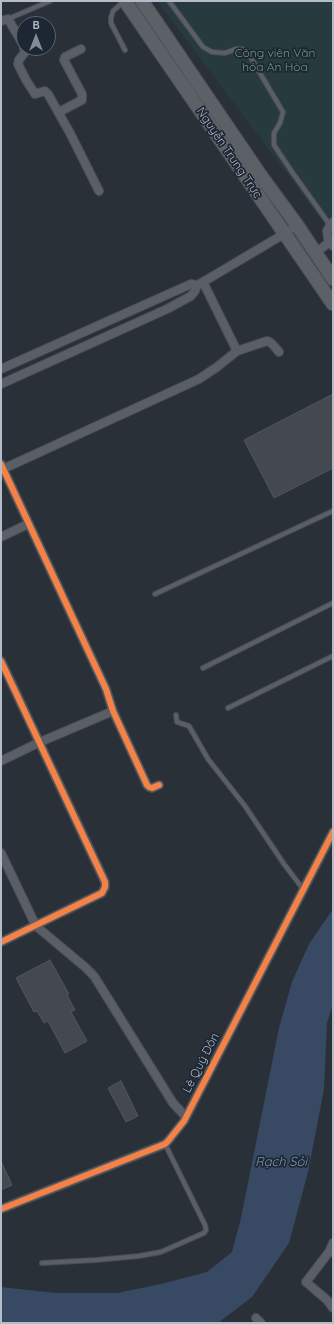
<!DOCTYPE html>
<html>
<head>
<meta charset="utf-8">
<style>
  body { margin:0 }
  #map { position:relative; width:334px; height:1324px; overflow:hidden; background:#2a3038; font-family:Quicksand,sans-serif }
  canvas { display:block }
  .frame { position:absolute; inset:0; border:2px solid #b4bcc9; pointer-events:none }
  .north { position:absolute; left:16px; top:16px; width:40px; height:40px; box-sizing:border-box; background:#1d2633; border:1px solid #59626f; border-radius:50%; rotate:0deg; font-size:11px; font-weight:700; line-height:16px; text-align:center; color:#b4bcc9 }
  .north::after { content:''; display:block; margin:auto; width:14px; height:18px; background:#848b96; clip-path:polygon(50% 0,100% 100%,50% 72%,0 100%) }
</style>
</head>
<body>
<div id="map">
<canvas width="334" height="1324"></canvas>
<div class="frame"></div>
<div class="north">B</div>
</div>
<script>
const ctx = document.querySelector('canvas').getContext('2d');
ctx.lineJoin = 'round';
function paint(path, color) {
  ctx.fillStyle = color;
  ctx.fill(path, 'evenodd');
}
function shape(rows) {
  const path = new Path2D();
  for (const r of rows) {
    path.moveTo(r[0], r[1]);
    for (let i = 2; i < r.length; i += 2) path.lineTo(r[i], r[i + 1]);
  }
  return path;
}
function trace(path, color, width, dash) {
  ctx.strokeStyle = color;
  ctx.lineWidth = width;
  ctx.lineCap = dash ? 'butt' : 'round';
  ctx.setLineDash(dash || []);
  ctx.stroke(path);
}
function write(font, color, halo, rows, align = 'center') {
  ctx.font = font + ' Quicksand,sans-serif';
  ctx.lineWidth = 3.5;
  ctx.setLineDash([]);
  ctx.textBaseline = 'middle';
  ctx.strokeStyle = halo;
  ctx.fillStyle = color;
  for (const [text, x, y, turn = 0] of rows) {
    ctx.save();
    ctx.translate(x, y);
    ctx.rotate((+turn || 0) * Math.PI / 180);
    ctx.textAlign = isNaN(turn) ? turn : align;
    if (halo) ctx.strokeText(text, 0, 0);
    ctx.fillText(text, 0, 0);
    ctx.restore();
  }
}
const green = shape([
  [157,1,333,1,333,235]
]);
const water = shape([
  [333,909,333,1004,327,1023,324,1089,308,1172,289,1243,252,1297,218,1323,1,1323,1,1287,56,1293,117,1293,161,1284,207,1272,232,1252,241,1218,279,1028,292,982,309,944]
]);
const building = shape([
  [333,394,333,468,274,498,244,440,333,394],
  [50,960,69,994,67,995,75,1010,71,1012,87,1041,65,1053,48,1021,44,1023,37,1011,34,1012,16,978,50,960],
  [121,1081,138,1116,126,1122,108,1088,121,1081],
  [1,1161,12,1185,1,1190,1,1161]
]);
const service = shape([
  [169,1,203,47,212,52,225,53,236,49,242,49,248,53,283,112,280,123,274,133,274,145,292,172,330,225],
  [123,2,113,11,111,18,111,23,125,50],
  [8,19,50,1],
  [155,594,333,511],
  [203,668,333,603],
  [228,708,333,656],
  [176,715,177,722,189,726,208,759,245,806,284,864,303,889],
  [42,1263,96,1260,139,1256,161,1252,204,1233,206,1230,205,1225,165,1144]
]);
const minor = shape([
  [1,21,8,19,24,46],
  [24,48,25,52,19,60,18,64,26,80,35,94,45,91,48,94,70,133,99,191],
  [59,112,82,100,82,94,64,60,65,57,81,49],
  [333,222,330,225,327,231,328,239,333,246],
  [315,253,330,242],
  [237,351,267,341,270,342,274,346,279,352],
  [1,369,191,284,197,285,203,282,284,234,297,225],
  [1,384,167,309,191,296,195,291,197,285],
  [1,464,106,689,113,711,147,785,149,787,152,788,159,785],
  [3,469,199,379,217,367,237,351,203,282],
  [1,537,28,524],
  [1,661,105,882,105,887,102,893,1,942],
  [1,761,40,742,113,711],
  [1,853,36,926,85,967,94,976,173,1103,186,1117],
  [1,1209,165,1144,168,1141,184,1121,333,832],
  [333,1243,329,1252,306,1282,327,1300,333,1308],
  [256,1318,261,1323]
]);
const primary = shape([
  [125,1,333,304],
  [142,1,261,176,297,225,333,279]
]);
const cycleway = shape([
  [1,464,106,689,113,711,147,785,149,787,152,788,159,785],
  [1,661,105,882,105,887,102,893,1,942],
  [1,1209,165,1144,168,1141,184,1121,333,832]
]);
const parkNames = [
  ["Công viên Văn",275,53],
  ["hóa An Hòa",275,67]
];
const streetNames = [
  ["Nguyễn Trung Trực",229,153,56],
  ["Lê Quý Đôn",201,1063,-63]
];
const waterNames = [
  ["Rạch Sỏi",281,1162]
];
paint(green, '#273a3e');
paint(water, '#384963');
paint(building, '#444950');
trace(building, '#52575f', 1);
trace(service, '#484c53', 6);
trace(minor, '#484c53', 10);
trace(primary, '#484c55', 15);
trace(service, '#5a5e66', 4);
trace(minor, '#5a5e66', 8);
trace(primary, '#5c6168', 13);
trace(cycleway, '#f48246', 6);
write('12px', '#6b9a76', '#1d2633', parkNames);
write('12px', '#b4bcc9', '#1d2633', streetNames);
write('italic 13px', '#7c92b1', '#1d2633', waterNames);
</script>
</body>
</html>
